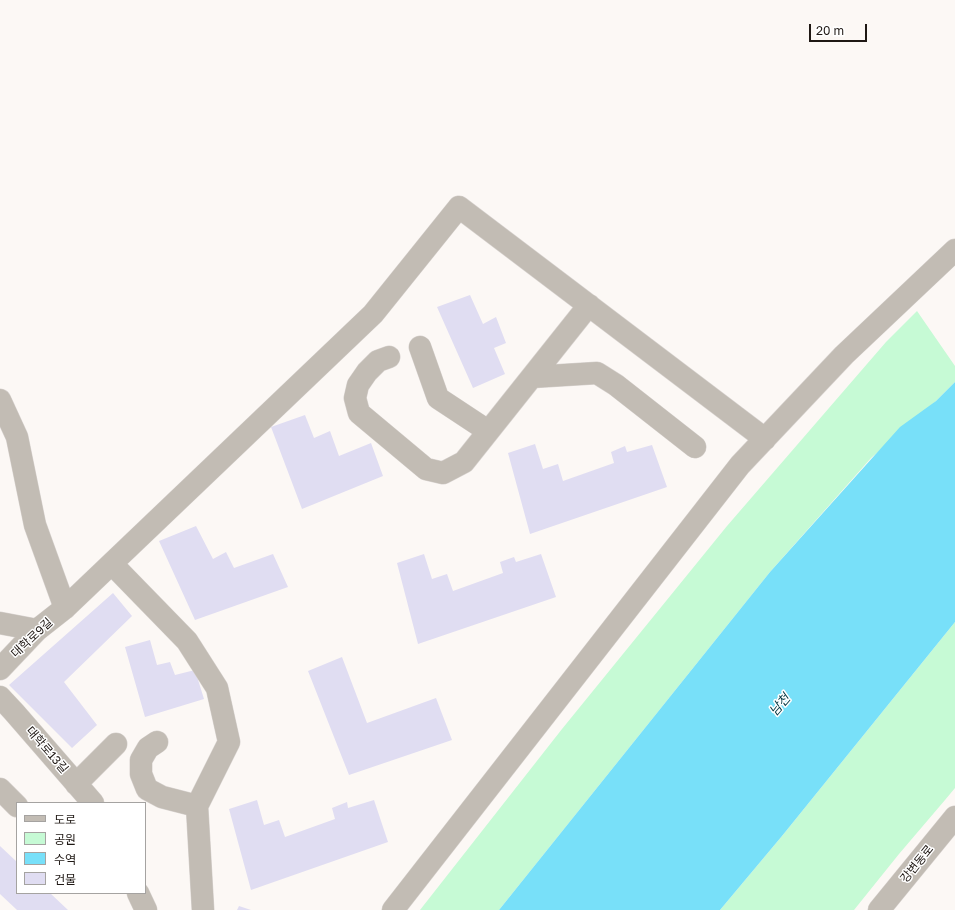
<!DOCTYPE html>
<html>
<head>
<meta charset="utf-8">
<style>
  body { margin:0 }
  #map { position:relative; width:955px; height:910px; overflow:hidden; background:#fcf8f5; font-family:"Golos Text","Noto Sans KR",sans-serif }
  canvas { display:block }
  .legend { position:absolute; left:16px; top:802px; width:130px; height:92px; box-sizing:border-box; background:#fff; border:1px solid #a5a3a1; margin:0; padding:5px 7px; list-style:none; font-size:12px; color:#1f1814 }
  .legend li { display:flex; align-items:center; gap:8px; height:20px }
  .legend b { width:20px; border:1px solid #a5a3a1 }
  .scale { position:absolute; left:809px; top:24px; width:58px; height:18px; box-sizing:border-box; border:2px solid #1f1814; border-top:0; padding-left:5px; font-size:12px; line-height:14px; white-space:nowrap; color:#1f1814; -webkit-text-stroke:3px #fff; paint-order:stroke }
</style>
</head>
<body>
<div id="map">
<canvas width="955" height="910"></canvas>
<ul class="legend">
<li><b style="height:5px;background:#c2bcb4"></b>도로</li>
<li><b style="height:11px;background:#c6fad5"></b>공원</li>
<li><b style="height:11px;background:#78e0f9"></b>수역</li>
<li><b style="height:11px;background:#e0ddf2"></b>건물</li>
</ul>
<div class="scale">20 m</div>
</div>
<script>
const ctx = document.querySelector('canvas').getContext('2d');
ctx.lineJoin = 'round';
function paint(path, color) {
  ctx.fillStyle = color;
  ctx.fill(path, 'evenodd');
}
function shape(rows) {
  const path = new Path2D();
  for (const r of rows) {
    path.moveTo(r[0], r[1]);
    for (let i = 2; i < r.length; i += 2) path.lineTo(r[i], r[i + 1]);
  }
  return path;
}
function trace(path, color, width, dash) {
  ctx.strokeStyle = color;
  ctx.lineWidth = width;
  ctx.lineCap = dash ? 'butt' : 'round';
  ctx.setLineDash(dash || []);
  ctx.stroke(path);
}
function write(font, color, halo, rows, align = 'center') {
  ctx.font = font + ' "Golos Text","Noto Sans KR",sans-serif';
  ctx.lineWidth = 3;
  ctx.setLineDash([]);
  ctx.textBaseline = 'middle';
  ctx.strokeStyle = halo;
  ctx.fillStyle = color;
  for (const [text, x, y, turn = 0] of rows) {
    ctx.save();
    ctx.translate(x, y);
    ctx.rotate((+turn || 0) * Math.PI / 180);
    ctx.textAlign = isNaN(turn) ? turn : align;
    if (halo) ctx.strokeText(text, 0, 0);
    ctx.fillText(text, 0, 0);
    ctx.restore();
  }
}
const green = shape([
  [917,311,955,366,955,382,936,401,871,458,770,572,499,910,420,910,562,729,727,526,886,342],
  [955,622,955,788,945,800,899,854,854,910,720,910,782,836]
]);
const water = shape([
  [955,382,955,622,782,836,720,910,499,910,770,572,900,427,936,401]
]);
const building = shape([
  [470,295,483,324,496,317,506,343,494,348,505,374,473,388,437,307],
  [305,415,314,438,330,431,339,456,371,443,383,476,302,509,271,427],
  [535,444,543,469,558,464,563,481,614,463,611,452,625,446,627,452,652,445,667,487,530,534,508,453],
  [196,526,213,559,226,552,234,568,273,554,288,587,195,620,159,541],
  [424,554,432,579,447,574,453,591,503,573,500,562,514,557,516,562,541,554,556,597,418,644,397,563],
  [113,593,132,616,64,682,97,725,72,748,9,685],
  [150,640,157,665,170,662,175,675,195,670,204,699,145,717,125,647],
  [342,657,367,723,436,698,452,740,349,775,308,671],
  [257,800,264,825,279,820,285,837,335,819,332,808,347,802,348,808,374,800,388,842,251,890,229,809],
  [0,846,17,862,17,893,50,893,68,910,17,910,0,894],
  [239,906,251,910,237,910]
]);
const minor = shape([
  [420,347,438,398,488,431],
  [389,357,378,361,367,372,358,385,355,398,359,413,426,469,443,473,464,462,589,305],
  [532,377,597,373,616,385,695,447],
  [0,400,17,437,35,525,65,608],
  [112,564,187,641,217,688,229,742,197,806,203,910],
  [0,623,37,630],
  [0,669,37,630,65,608,373,314,459,207,765,439],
  [0,697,14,712,93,803],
  [157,742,148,748,141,760,141,774,147,789,162,797,197,806],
  [76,784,116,744],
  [0,789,17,806],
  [138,893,146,910],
  [393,910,740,465,844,355,955,250],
  [879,910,955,817]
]);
const streetNames = [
  ["대학로9길",32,638,-43],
  ["대학로13길",47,750,49],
  ["강변동로",917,864,-51]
];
const waterNames = [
  ["남천",780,705,-49]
];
paint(green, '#c6fad5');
paint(water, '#78e0f9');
paint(building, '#e0ddf2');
trace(minor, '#d9d4d1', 23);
trace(minor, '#c2bcb4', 22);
write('12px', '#1f1814', '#fff', streetNames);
write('italic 13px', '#033741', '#fff', waterNames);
</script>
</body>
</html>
